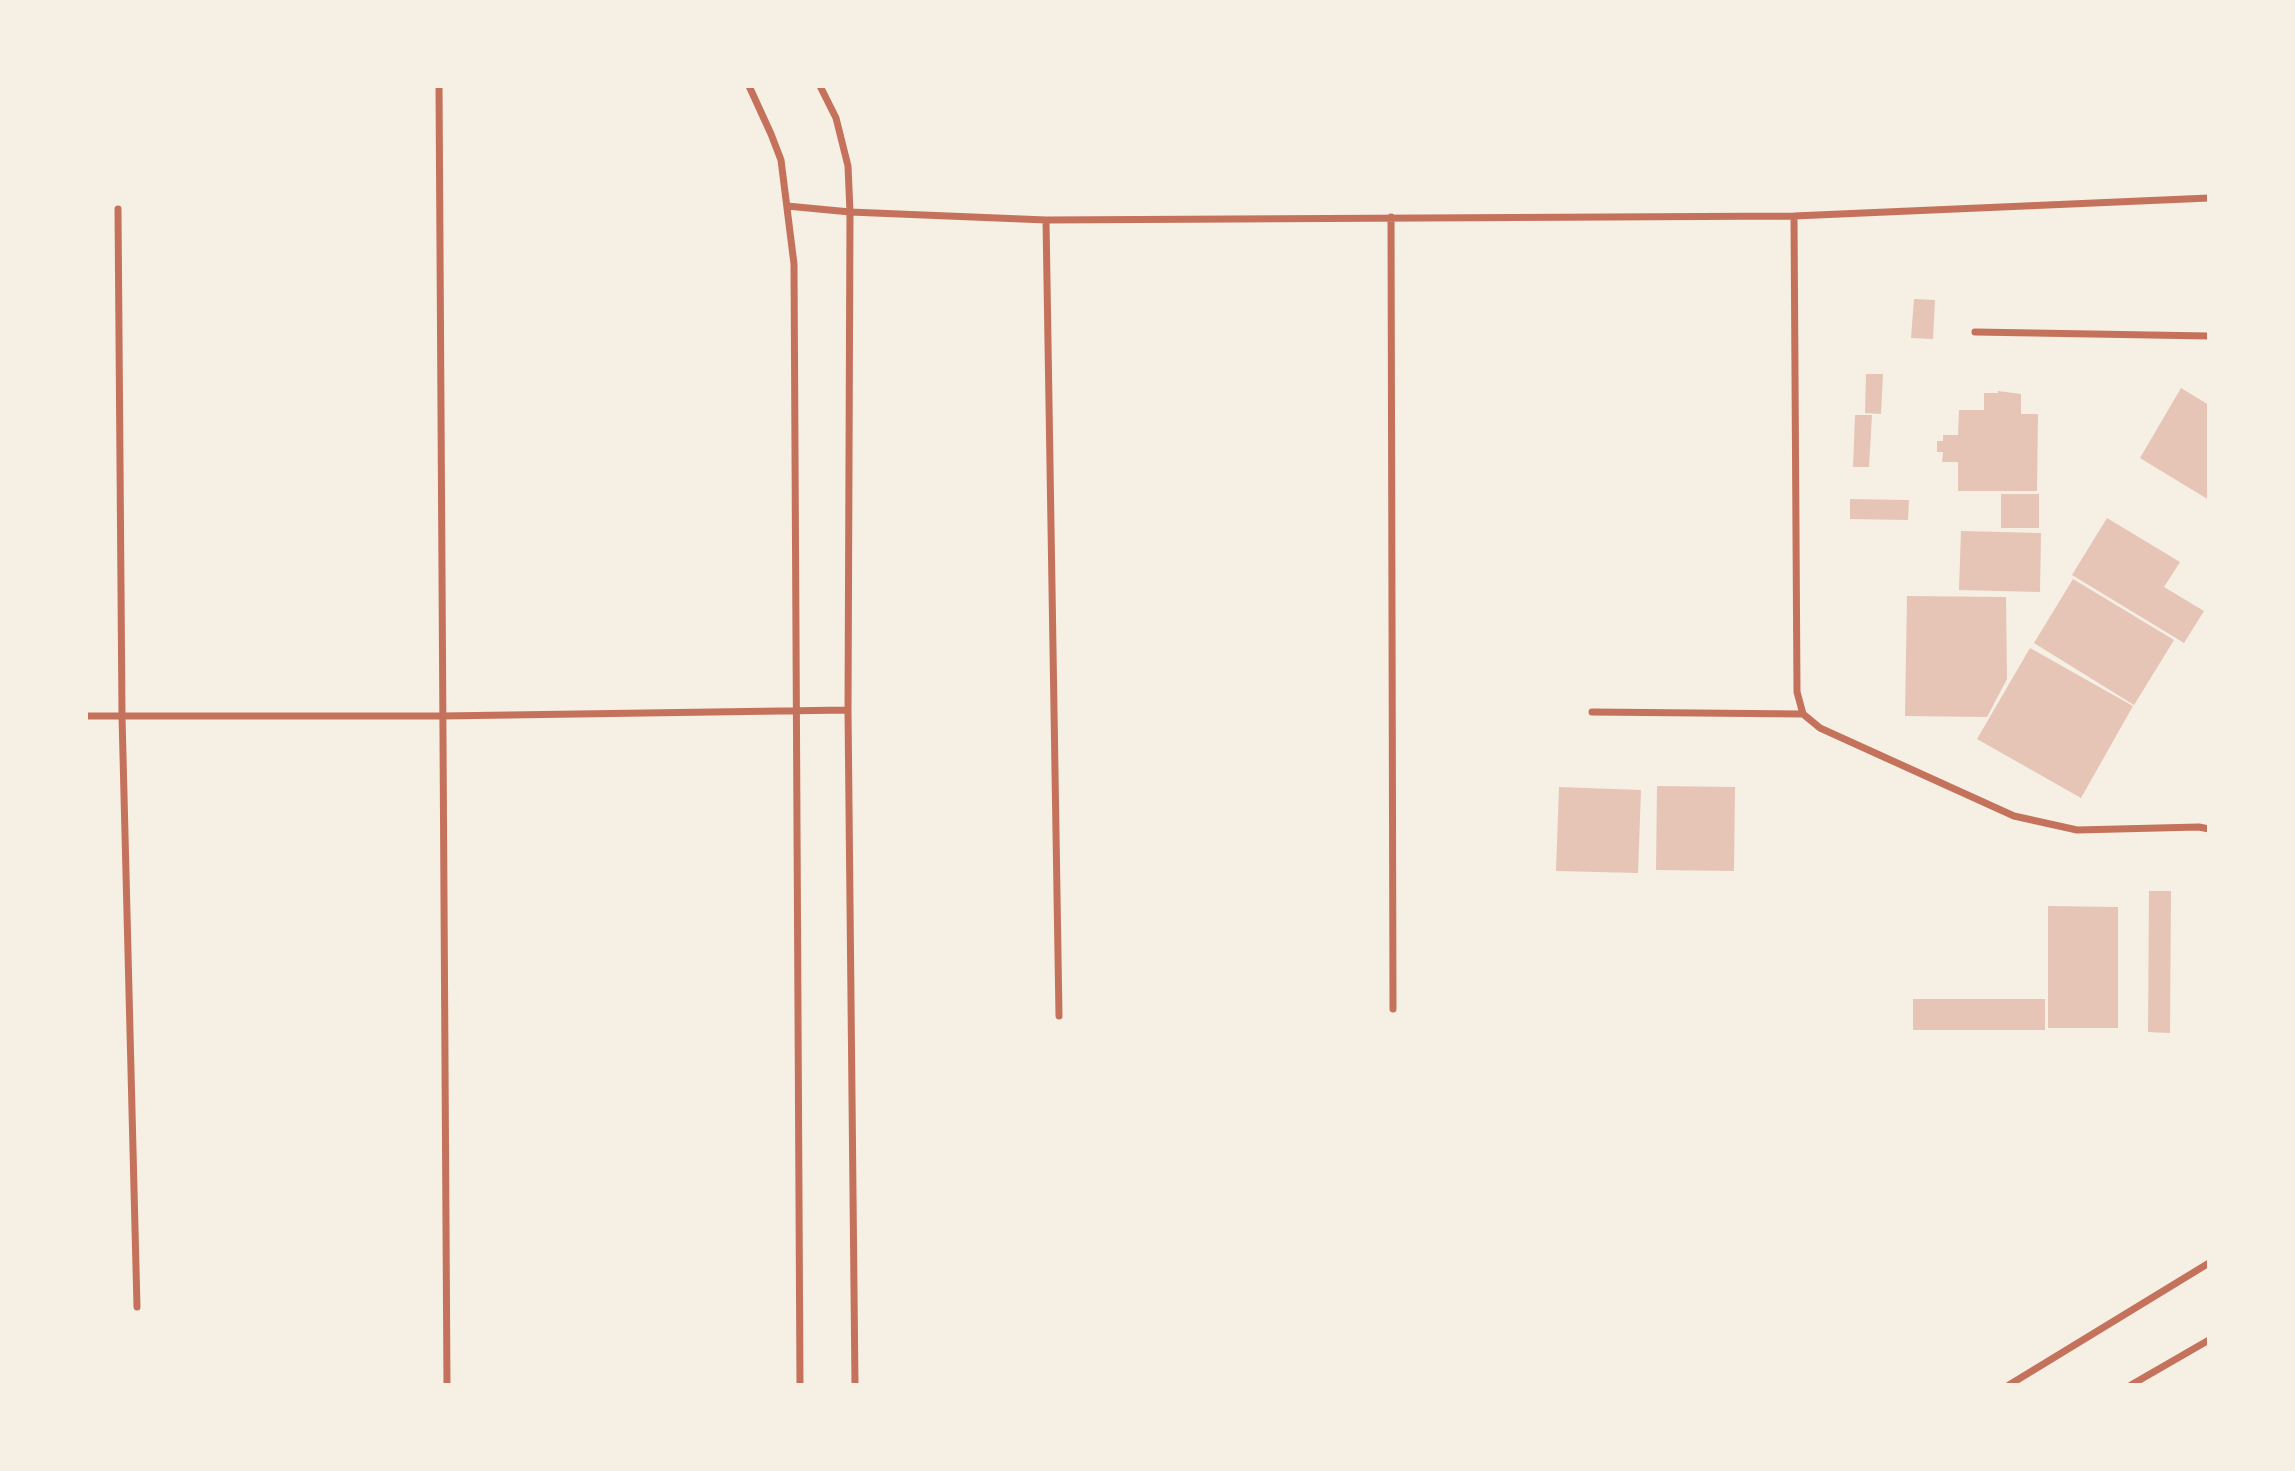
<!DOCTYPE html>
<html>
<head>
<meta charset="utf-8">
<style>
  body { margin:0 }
  #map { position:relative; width:2295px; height:1471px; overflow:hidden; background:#f6efe4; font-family:"IBM Plex Sans",sans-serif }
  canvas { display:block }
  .frame { position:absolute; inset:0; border:88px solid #f6efe4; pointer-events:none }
</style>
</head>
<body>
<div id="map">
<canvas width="2295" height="1471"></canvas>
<div class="frame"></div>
</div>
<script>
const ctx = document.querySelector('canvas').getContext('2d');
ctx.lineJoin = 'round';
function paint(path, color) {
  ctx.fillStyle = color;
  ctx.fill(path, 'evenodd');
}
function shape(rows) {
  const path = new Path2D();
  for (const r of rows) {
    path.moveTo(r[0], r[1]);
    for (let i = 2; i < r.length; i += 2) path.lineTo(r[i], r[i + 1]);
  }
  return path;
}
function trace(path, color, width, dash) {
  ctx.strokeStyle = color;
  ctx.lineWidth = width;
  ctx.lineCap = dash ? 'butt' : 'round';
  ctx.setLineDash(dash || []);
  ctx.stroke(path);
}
const building = shape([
  [1914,299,1935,300,1933,339,1911,338],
  [1866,374,1883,374,1881,414,1865,413],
  [2181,388,2209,405,2209,500,2140,458],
  [1998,391,2021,394,2021,414,2038,414,2037,491,1958,491,1958,462,1942,462,1943,452,1937,452,1937,441,1943,441,1943,435,1958,435,1959,410,1984,410,1984,393,1998,393],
  [1855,415,1872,415,1869,467,1853,467],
  [2001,494,2039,494,2039,528,2001,528],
  [1850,499,1909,500,1908,520,1850,519],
  [2107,518,2180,562,2164,587,2204,611,2184,643,2072,575],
  [1961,531,2041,533,2040,592,1959,590],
  [2073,579,2174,640,2134,705,2034,643],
  [1907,596,2006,597,2007,679,1987,717,1905,716],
  [2030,648,2133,706,2081,798,1977,739],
  [1657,786,1735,787,1734,871,1656,870],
  [1559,787,1641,790,1638,873,1556,871],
  [2149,891,2171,891,2170,1033,2148,1032],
  [2048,906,2118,907,2118,1028,2048,1028],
  [1913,999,2045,999,2045,1030,1913,1030]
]);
const minor = shape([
  [439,86,447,1385],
  [749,86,771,134,781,160,794,264,800,1385],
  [820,86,836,118,848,166,850,212,848,710,855,1385],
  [787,206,850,212,1046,220,1794,216,2209,198],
  [118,209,122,716,137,1307],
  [1794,216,1797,692,1803,714,1820,728,2014,816,2077,830,2199,827,2209,829],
  [1391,217,1393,1009],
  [1046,220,1059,1016],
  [1975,332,2209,336],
  [1592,712,1803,714],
  [86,716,442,716,848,710],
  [2009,1385,2209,1263],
  [2131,1385,2209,1340]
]);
paint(building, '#e6c5b7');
trace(minor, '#c5725c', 7);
</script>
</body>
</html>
